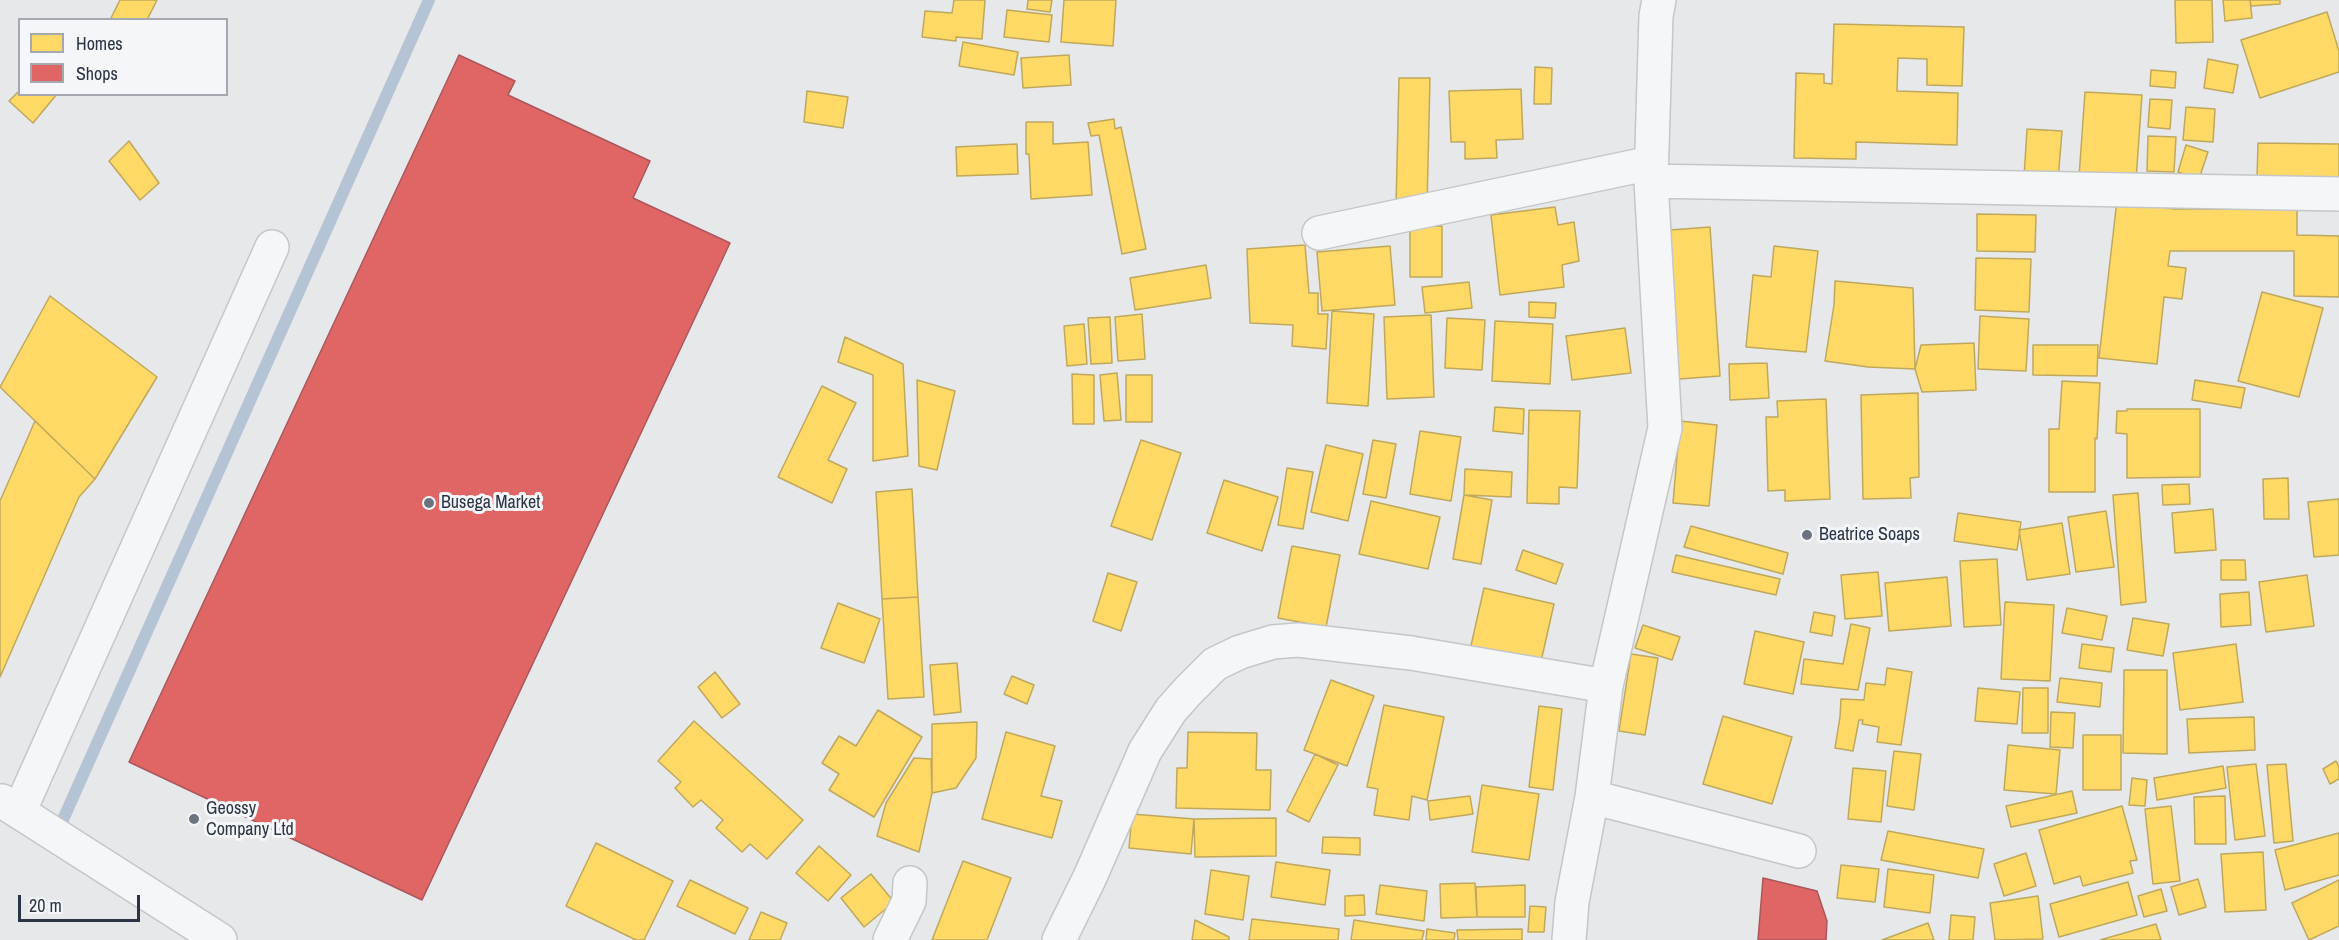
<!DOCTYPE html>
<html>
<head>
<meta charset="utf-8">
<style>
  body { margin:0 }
  #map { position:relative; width:2339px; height:940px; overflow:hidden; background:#e6e8ea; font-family:"Archivo Narrow",sans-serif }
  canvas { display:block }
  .legend { position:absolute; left:18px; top:18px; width:210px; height:78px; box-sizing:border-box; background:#f4f6f9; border:2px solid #a4a8b1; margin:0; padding:8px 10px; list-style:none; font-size:18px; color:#2b3445 }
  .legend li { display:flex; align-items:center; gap:12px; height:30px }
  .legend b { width:30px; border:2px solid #a4a8b1 }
  .scale { position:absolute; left:18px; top:895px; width:122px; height:27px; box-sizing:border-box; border:3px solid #2b3445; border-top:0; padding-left:8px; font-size:18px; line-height:21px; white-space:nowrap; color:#2b3445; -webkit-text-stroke:4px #f4f6f9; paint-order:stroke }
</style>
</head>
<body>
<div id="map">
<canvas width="2339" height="940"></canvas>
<ul class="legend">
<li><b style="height:16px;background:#ffd966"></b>Homes</li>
<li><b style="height:16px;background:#e06666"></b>Shops</li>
</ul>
<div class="scale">20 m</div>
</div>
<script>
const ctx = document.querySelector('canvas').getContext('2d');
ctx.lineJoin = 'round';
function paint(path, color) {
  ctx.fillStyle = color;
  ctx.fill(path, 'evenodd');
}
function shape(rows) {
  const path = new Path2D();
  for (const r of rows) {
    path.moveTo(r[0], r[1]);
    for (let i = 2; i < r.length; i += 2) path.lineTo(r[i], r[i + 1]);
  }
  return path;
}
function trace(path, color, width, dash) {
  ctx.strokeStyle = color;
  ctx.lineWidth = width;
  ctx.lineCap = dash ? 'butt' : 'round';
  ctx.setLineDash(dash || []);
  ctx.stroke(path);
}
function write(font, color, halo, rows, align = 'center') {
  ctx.font = font + ' "Archivo Narrow",sans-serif';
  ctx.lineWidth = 6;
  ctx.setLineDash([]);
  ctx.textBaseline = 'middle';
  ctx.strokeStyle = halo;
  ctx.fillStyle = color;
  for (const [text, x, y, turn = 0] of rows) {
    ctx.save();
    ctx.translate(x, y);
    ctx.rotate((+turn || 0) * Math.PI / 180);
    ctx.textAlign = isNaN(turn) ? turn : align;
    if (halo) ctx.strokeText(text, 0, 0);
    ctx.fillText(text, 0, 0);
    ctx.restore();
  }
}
const homes = shape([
  [120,0,157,0,147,20,110,20,120,0],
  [954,0,985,0,982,39,956,37,956,41,922,37,925,11,952,13,954,0],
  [1028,0,1052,0,1050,12,1027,9,1028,0],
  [1064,0,1116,0,1113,46,1061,42,1064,0],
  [2175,0,2212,0,2213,42,2176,43,2175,0],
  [2223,0,2250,0,2252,18,2225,21,2223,0],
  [2250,0,2280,0,2280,4,2251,6,2250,0],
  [1007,10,1052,15,1049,42,1004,37,1007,10],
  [2327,12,2339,51,2339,72,2260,98,2241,40,2327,12],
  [1834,24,1964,27,1962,86,1927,85,1927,59,1898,58,1897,91,1958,93,1957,145,1856,142,1856,159,1794,158,1796,73,1824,74,1824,83,1832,84,1834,24],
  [963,42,1018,52,1014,75,959,66,963,42],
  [1069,55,1071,85,1023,88,1021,58,1069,55],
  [2208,59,2238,65,2233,93,2204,88,2208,59],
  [1535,67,1552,68,1551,104,1534,104,1535,67],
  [2151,70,2176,72,2175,88,2150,86,2151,70],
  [1399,78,1430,78,1427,206,1396,206,1399,78],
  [1521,89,1523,139,1496,140,1497,158,1465,159,1465,142,1451,142,1449,91,1521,89],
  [20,90,20,94,57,94,33,123,9,101,20,90],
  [807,91,848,97,843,128,804,122,807,91],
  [2085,92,2142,95,2136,180,2079,177,2085,92],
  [2150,99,2172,100,2170,129,2148,127,2150,99],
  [2186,107,2215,109,2213,142,2183,140,2186,107],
  [1114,119,1115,129,1121,127,1146,249,1122,254,1099,135,1091,136,1088,123,1114,119],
  [1026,122,1053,122,1053,144,1088,142,1092,195,1031,199,1029,154,1026,154,1026,122],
  [2027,129,2062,131,2058,180,2024,177,2027,129],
  [2148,136,2176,137,2174,172,2147,171,2148,136],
  [129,141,159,183,140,200,109,161,129,141],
  [2258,143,2339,144,2339,179,2257,178,2258,143],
  [1017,144,1018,174,957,176,956,147,1017,144],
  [2186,145,2208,152,2199,179,2178,172,2186,145],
  [2117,200,2174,209,2297,209,2297,235,2339,236,2339,297,2294,296,2294,251,2170,251,2168,266,2186,268,2182,299,2164,297,2157,364,2099,358,2117,200],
  [1555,207,1558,225,1574,222,1579,261,1562,265,1564,287,1500,295,1491,215,1555,207],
  [1977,214,2036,215,2035,252,1977,251,1977,214],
  [1442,226,1442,277,1410,277,1410,227,1442,226],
  [1710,227,1720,376,1679,379,1670,230,1710,227],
  [1305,245,1309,293,1318,293,1318,314,1328,314,1326,349,1292,346,1293,325,1250,323,1247,249,1305,245],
  [1390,246,1395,305,1322,311,1317,252,1390,246],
  [1774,246,1818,251,1806,352,1746,347,1753,275,1771,277,1774,246],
  [1976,258,2031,259,2029,312,1975,310,1976,258],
  [1206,265,1211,298,1135,310,1130,278,1206,265],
  [1835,281,1913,288,1915,369,1868,367,1825,361,1834,305,1835,281],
  [1469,282,1472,308,1425,313,1422,287,1469,282],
  [2262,292,2323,308,2299,397,2238,381,2262,292],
  [50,296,157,377,95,479,0,387,50,296],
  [1529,302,1556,303,1555,318,1529,317,1529,302],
  [1332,311,1374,314,1368,406,1327,403,1332,311],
  [1142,314,1145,359,1118,361,1115,317,1142,314],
  [1431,315,1434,397,1387,399,1384,317,1431,315],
  [1980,316,2029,319,2026,371,1978,369,1980,316],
  [1110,317,1112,363,1091,364,1088,318,1110,317],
  [1447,318,1485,320,1482,370,1445,368,1447,318],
  [1495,321,1553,324,1550,384,1492,381,1495,321],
  [1084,324,1087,364,1067,366,1064,326,1084,324],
  [1625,328,1631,373,1572,380,1566,336,1625,328],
  [845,337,903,364,908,456,873,461,873,375,838,362,845,337],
  [1974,343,1976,390,1922,392,1915,369,1921,345,1974,343],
  [2033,345,2098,345,2097,376,2033,375,2033,345],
  [1767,363,1769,398,1730,400,1729,364,1767,363],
  [1117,373,1121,420,1104,421,1100,375,1117,373],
  [1072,374,1094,375,1094,424,1073,424,1072,374],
  [1126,375,1152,375,1152,422,1126,422,1126,375],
  [917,380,955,391,937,470,919,466,917,380],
  [2195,380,2245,388,2241,408,2192,400,2195,380],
  [2062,381,2100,383,2097,439,2095,438,2095,492,2049,492,2049,429,2059,429,2062,381],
  [822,386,856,403,828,460,847,469,832,503,778,477,822,386],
  [1918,393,1919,477,1910,478,1911,498,1863,499,1861,395,1918,393],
  [1826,399,1830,499,1785,501,1785,490,1768,491,1766,417,1778,417,1777,401,1826,399],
  [1495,407,1524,409,1523,434,1493,431,1495,407],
  [2127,409,2200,409,2200,477,2127,478,2127,434,2116,433,2117,411,2127,411,2127,409],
  [1529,410,1580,411,1577,488,1559,487,1559,504,1527,503,1529,410],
  [35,421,95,479,79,497,0,677,0,501,35,421],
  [1680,421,1717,425,1709,506,1673,503,1680,421],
  [1420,431,1461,437,1451,501,1410,494,1420,431],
  [1141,440,1181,453,1152,540,1111,526,1141,440],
  [1373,440,1396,444,1386,498,1363,494,1373,440],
  [1326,445,1363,454,1348,521,1311,512,1326,445],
  [1287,468,1313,472,1303,529,1278,525,1287,468],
  [1465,469,1512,472,1511,497,1464,495,1465,469],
  [2288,478,2289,519,2264,519,2263,479,2288,478],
  [1224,480,1278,497,1262,551,1207,533,1224,480],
  [2189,484,2190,504,2163,505,2162,485,2189,484],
  [912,489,918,597,882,599,876,492,912,489],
  [2138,493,2146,602,2121,605,2113,495,2138,493],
  [1464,495,1492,500,1481,564,1453,559,1464,495],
  [2339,499,2339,555,2314,557,2308,502,2339,499],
  [1371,501,1440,517,1428,569,1359,554,1371,501],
  [2213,509,2216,550,2175,553,2172,513,2213,509],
  [2106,511,2114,567,2076,572,2068,517,2106,511],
  [1958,513,2021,522,2017,550,1954,541,1958,513],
  [2062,523,2070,574,2027,580,2019,530,2062,523],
  [1691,526,1788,553,1783,574,1684,547,1691,526],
  [1292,546,1340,555,1326,627,1278,618,1292,546],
  [1523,550,1563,564,1556,584,1516,570,1523,550],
  [1676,555,1780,579,1776,595,1672,572,1676,555],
  [1997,559,2001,625,1964,627,1960,561,1997,559],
  [2221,560,2245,560,2246,580,2221,580,2221,560],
  [1878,572,1882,616,1845,619,1841,575,1878,572],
  [1108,573,1137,582,1121,631,1093,621,1108,573],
  [2307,575,2314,626,2266,632,2259,582,2307,575],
  [1947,577,1951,626,1889,631,1885,583,1947,577],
  [1484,588,1554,604,1540,666,1470,650,1484,588],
  [2249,592,2251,625,2221,627,2220,594,2249,592],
  [918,597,924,697,888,699,882,599,918,597],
  [2005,602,2054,605,2050,681,2001,679,2005,602],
  [838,603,880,619,864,663,821,648,838,603],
  [2067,608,2107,616,2102,640,2062,633,2067,608],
  [1814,612,1835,616,1832,636,1810,632,1814,612],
  [2133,618,2169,624,2163,656,2127,650,2133,618],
  [1851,624,1870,628,1858,690,1801,684,1804,659,1843,664,1851,624],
  [1643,625,1680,637,1672,660,1635,648,1643,625],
  [1755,631,1804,642,1793,694,1744,684,1755,631],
  [2082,644,2114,648,2111,672,2079,668,2082,644],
  [2236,644,2243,702,2180,710,2173,653,2236,644],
  [1631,654,1658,658,1645,735,1619,731,1631,654],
  [957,663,961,712,934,715,930,665,957,663],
  [1887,668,1912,672,1901,745,1877,742,1879,727,1862,724,1863,720,1859,720,1853,751,1835,748,1840,717,1841,699,1864,700,1866,683,1885,685,1887,668],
  [2124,670,2167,670,2167,754,2123,753,2124,670],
  [715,672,740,704,722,718,698,687,715,672],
  [1012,676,1034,685,1027,704,1004,694,1012,676],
  [2060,678,2102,683,2100,707,2057,702,2060,678],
  [1331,680,1374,696,1347,766,1304,750,1331,680],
  [1978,688,2020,692,2017,724,1975,721,1978,688],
  [2023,688,2048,688,2048,733,2022,733,2023,688],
  [1384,705,1444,717,1427,800,1412,796,1409,820,1374,815,1378,789,1367,787,1384,705],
  [1539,706,1562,709,1553,790,1529,787,1539,706],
  [878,710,922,737,874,817,829,790,839,774,822,763,839,736,856,746,878,710],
  [2051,712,2075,713,2073,748,2050,747,2051,712],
  [1723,716,1792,737,1772,804,1703,784,1723,716],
  [2254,717,2255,750,2189,753,2187,719,2254,717],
  [694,721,803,820,767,859,750,844,742,852,716,828,723,820,701,800,693,807,675,788,681,782,658,761,694,721],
  [977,722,976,758,956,788,932,793,932,724,977,722],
  [1006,732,1055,746,1041,796,1062,801,1052,838,982,819,1006,732],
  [1188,732,1257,733,1256,770,1271,770,1270,810,1176,808,1177,768,1187,768,1188,732],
  [2083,735,2121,735,2121,790,2083,790,2083,735],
  [2008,745,2060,750,2056,794,2004,790,2008,745],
  [1894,751,1921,754,1914,810,1887,806,1894,751],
  [1315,754,1338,765,1309,822,1287,811,1315,754],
  [914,758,931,759,932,793,919,852,877,836,886,803,914,758],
  [2336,761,2339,767,2339,779,2330,784,2323,769,2336,761],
  [2256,764,2265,836,2235,840,2227,767,2256,764],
  [2286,764,2293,841,2274,843,2267,765,2286,764],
  [2223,766,2226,788,2157,800,2154,778,2223,766],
  [1853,768,1886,771,1881,822,1848,819,1853,768],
  [2132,778,2147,780,2145,806,2129,805,2132,778],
  [1482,785,1539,794,1529,860,1472,852,1482,785],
  [2072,791,2077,813,2011,827,2006,806,2072,791],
  [1470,796,1473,814,1430,820,1428,801,1470,796],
  [2225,796,2226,844,2195,844,2194,797,2225,796],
  [2122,806,2137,860,2130,861,2133,873,2083,886,2080,876,2054,884,2039,830,2122,806],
  [2171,806,2180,881,2153,884,2145,809,2171,806],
  [1132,814,1194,819,1191,854,1129,848,1132,814],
  [1276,818,1276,856,1195,857,1194,819,1276,818],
  [1888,831,1984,849,1978,878,1881,860,1888,831],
  [2339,833,2339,875,2285,890,2275,850,2339,833],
  [1323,837,1360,838,1360,855,1322,853,1323,837],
  [596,843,673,881,644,940,636,940,566,906,596,843],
  [819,846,851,875,828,901,796,873,819,846],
  [2263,852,2266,910,2225,912,2221,854,2263,852],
  [2026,853,2036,886,2004,896,1994,864,2026,853],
  [963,861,1011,878,987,940,932,940,963,861],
  [1276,862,1330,870,1325,905,1271,897,1276,862],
  [1841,865,1879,869,1875,902,1837,898,1841,865],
  [1888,869,1934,875,1930,913,1884,907,1888,869],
  [1211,870,1249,876,1243,920,1205,914,1211,870],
  [871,874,894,902,864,927,841,898,871,874],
  [2198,879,2206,907,2179,915,2171,887,2198,879],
  [690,880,748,908,735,934,677,906,690,880],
  [2339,880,2339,926,2309,940,2292,903,2339,880],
  [2128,882,2137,915,2059,937,2050,904,2128,882],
  [1475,883,1477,917,1441,918,1440,884,1475,883],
  [1380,885,1427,891,1424,921,1376,914,1380,885],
  [1525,885,1525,917,1477,917,1476,887,1525,885],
  [2161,889,2167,911,2144,917,2138,896,2161,889],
  [1364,895,1365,915,1345,916,1345,896,1364,895],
  [2038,896,2043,939,1995,940,1990,903,2038,896],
  [1530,906,1546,907,1544,932,1528,932,1530,906],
  [761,912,787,923,780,940,749,940,761,912],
  [1951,915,1975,917,1973,940,1949,940,1951,915],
  [1252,919,1339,929,1338,940,1249,940,1252,919],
  [1195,920,1229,937,1229,940,1192,940,1195,920],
  [1354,920,1424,931,1422,940,1351,940,1354,920],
  [1928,923,1934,940,1882,940,1928,923],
  [2156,924,2161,940,2100,940,2156,924],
  [1427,929,1455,933,1454,940,1426,940,1427,929],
  [1522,929,1522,940,1458,940,1457,930,1522,929]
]);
const shops = shape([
  [459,55,515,81,508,95,650,161,633,198,730,243,422,900,129,762,459,55],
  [1763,878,1817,891,1827,921,1826,940,1758,940,1763,878]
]);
const stream = shape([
  [61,824,429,0]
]);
const minor = shape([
  [1651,181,2339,194],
  [1319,233,1651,163],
  [1592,797,1799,851],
  [2,801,220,940],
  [19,812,272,247],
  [890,940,909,901,910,883],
  [1059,940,1090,877,1145,751,1171,710,1188,691,1215,664,1240,652,1273,642,1298,640,1411,653,1606,686],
  [1569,940,1572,902,1592,797,1606,686,1665,428,1651,181,1656,16,1659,0]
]);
const markers = [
  [429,503,6,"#6c737f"],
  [1807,535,6,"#6c737f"],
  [194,819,6,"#6c737f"]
];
const poiNames = [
  ["Busega Market",441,503],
  ["Beatrice Soaps",1819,535],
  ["Geossy",206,809],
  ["Company Ltd",206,830]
];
paint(homes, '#ffd966');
trace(homes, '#bfa85c', 1.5);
paint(shops, '#e06666');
trace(shops, '#aa575c', 1.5);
trace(stream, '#b4c4d5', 12);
trace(minor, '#c4c6c8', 36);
trace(minor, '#f5f6f7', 33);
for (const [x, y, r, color] of markers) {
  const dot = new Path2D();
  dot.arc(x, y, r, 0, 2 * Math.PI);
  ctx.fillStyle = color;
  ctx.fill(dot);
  trace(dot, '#f4f6f9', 2);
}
write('18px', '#2b3445', '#f4f6f9', poiNames, 'left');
</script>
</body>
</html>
